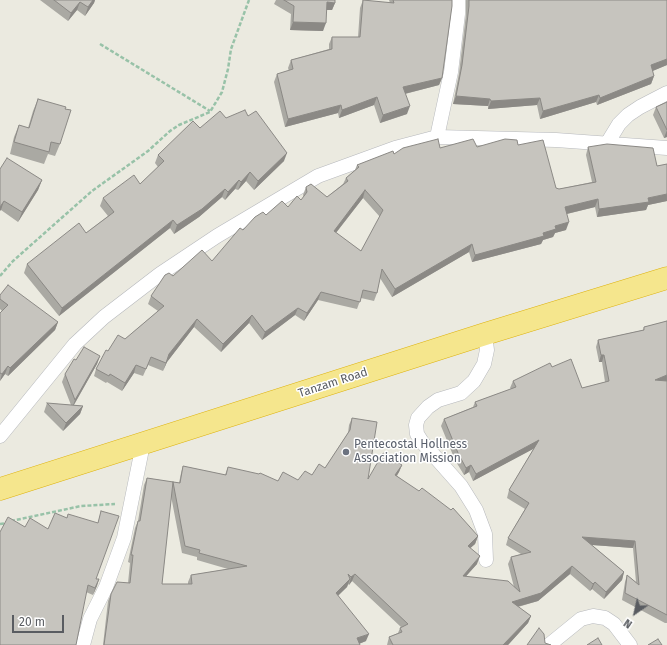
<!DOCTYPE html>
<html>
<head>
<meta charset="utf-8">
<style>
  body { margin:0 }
  #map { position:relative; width:667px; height:645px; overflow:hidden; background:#ebeae0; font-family:"Fira Sans",sans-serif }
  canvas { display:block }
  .north { position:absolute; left:615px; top:593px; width:40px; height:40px; -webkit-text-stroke:3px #fff; paint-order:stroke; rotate:214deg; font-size:11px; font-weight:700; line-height:16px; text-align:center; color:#595c61 }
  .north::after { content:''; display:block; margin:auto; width:14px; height:18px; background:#595c61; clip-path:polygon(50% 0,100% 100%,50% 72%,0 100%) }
  .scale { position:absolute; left:12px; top:615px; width:52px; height:18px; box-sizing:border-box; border:2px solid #595c61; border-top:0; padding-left:5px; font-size:12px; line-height:14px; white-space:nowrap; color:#595c61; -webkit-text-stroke:3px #fff; paint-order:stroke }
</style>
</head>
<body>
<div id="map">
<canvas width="667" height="645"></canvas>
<div class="north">N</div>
<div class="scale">20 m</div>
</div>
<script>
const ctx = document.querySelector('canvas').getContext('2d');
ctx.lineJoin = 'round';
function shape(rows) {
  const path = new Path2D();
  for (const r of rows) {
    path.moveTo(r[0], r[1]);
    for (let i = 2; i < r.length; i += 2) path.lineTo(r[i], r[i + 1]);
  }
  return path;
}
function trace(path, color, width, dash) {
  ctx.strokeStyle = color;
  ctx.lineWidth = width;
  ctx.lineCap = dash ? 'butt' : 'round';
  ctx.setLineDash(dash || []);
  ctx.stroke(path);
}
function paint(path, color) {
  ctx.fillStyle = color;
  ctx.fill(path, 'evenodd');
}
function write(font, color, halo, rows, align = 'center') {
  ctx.font = font + ' "Fira Sans",sans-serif';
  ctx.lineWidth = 3;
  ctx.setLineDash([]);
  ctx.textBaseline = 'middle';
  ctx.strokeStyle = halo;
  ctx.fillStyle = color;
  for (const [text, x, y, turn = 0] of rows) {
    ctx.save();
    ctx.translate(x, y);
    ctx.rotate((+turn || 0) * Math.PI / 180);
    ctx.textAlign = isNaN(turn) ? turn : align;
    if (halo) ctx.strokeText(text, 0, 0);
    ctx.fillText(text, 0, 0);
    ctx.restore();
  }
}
const path = shape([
  [100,44,210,111],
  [0,276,13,261,92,191,148,151,170,131,179,125,210,112,222,92,228,69,231,49,249,0],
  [11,521,81,506,115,504],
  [0,524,7,523]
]);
const street = shape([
  [437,137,451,72,458,14,458,0],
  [608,142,619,124,628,115,640,107,667,93],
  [485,334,487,350,484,364,474,381,461,393,438,400,428,407,418,418,416,425,417,434,422,442,461,486,476,510,485,534,486,560],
  [0,436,75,344,104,317,160,274,217,236,318,176,395,148,437,137,556,140,667,148],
  [83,645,90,619,106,587,124,538,143,444],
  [549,645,581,619,593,616,605,618,614,624,630,645]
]);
const highway = shape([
  [0,489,485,334,667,278]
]);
const wall = shape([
  [40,0,95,0,94,3,85,16,77,10,68,21],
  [276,0,335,0,335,3,332,10,326,10,323,31,290,30,291,14,274,4],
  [363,0,390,3,389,0,452,0,442,78,439,85,405,94,407,114,380,123,374,105,339,118,338,113,285,127,274,82,277,74,289,71,288,68,291,60,329,49,329,44,332,37,358,37,360,8],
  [466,0,667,0,667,65,652,71,654,76,651,84,597,105,596,102,540,119,537,105,488,109,488,106,453,104,459,73,466,14],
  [38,99,60,144,55,156,48,154,44,164,10,154,14,137,19,125,28,128,33,111],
  [667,102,667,137,664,138,653,115,656,107],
  [248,116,284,161,254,190,246,181,238,190,235,189,225,200,222,197,199,217,174,234,170,228,59,316,24,273,27,264,86,233,108,216,100,206,103,198,140,184,158,167,155,163,158,155,200,128,226,118],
  [518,145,556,188,559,189,592,182,586,155,588,147,657,166,667,164,667,201,648,205,646,210,597,217,595,207,567,214,566,230,555,233,553,237,543,240,541,244,472,262,469,252,392,297,380,278,377,293,374,301,361,298,357,309,318,300,304,321,295,315,262,340,249,323,221,352,194,327,167,362,163,371,148,365,143,376,134,373,122,391,107,382,106,383,94,376,96,369,108,351,125,339,158,311,148,304,151,296,173,276,212,261,243,230,266,215,288,207,301,200,304,197,303,195,306,187,327,197,343,184,346,178,355,170,357,165,394,154,440,148,477,147],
  [363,198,380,217,361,251,336,233],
  [0,169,42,180,38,190,18,222,1,210],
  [0,295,58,322,55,330,8,376,5,374,0,381,0,313,2,311,0,309],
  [667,321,667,381,666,381,667,381,667,623,665,623,622,600,625,582,627,575,636,582,633,548,592,545,624,572,622,580,604,599,592,589,590,591,570,574,538,601,518,607,531,616,528,623,508,645,387,645,389,637,398,633,400,628,401,627,352,581,349,585,348,584,347,587,338,596,366,641,359,644,360,645,103,645,108,601,111,594,128,583,130,563,128,562,135,528,138,521,144,485,147,478,179,483,181,473,183,466,225,475,228,467,278,481,298,480,312,475,325,468,348,433,349,425,352,418,368,479,402,465,399,472,397,476,478,536,475,544,470,548,477,564,466,576,514,587,508,564,511,557,521,554,506,545,508,538,525,509,507,498,509,490,534,448,473,481,469,472,464,475,455,460,441,426,444,419,473,407,475,402,511,389,510,388,513,381,552,367,582,388,605,382,602,362,599,362,596,347,598,340,643,330,644,327],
  [171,496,182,553,197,557,197,560,228,569,191,575,188,582,188,584,162,584],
  [100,356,97,364,74,405,83,406,80,414,63,431,44,412,47,403,71,405,62,382,65,374,76,360],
  [101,511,96,579,99,579,93,595,86,592,25,527,48,529,66,518,98,523]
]);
const shadedWall = shape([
  [93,0,95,0,94,3,85,16,88,7],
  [80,2,77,10,68,21,71,13],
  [327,2,335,3,332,10,324,10],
  [293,22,326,23,323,31,290,30],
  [667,59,667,65,648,73,651,65],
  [654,76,651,84,597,105,600,98],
  [442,78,439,85,400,95,403,87],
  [599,95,596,102,540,119,543,111],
  [456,96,490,99,488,106,453,104],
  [377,97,374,105,339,118,342,110],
  [540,98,537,105,488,109,491,101],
  [341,105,338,113,285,127,288,119],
  [410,106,407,114,380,123,383,115],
  [667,130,667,137,664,138],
  [287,153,284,161,254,190,258,181],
  [250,172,246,181,238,190,241,182],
  [42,180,38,190,18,222,22,212],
  [239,180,235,189,225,200,228,192],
  [225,189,222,197,199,217,174,234,177,225],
  [365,190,363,198,331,239,334,231],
  [667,194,667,201,648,205,646,210,597,217,599,209],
  [598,199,595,207,562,215,565,207],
  [4,201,1,210,0,211,0,207],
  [173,220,170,228,59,316,62,308],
  [569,222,566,230,555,233,553,237,543,240,541,244,472,262,475,255,543,233,555,226],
  [472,244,469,252,392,297,395,289],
  [321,292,318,300,304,321,307,313],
  [298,308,295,315,262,340,265,332],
  [252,315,249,323,221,352,223,344],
  [197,319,194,327,167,362,163,371,169,354],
  [58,322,55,330,8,376,10,368],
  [601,355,604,355,602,362,599,362],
  [100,356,97,364,72,408,75,400],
  [136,365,134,373,122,391,125,383],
  [8,366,5,374,0,381,2,374],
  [667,375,667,381,652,387,655,380],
  [83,406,80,414,63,431,66,423],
  [539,440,537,447,473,481,476,474],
  [402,465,399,472,392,482,395,475],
  [471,465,469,472,464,475,466,468],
  [478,536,475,544,465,553,468,546],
  [582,537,635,541,633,548,579,544],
  [480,556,477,564,460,583,463,576],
  [572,566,570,574,538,601,509,609,512,602],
  [624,572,622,580,604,599,606,592],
  [355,574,352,581,349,585,351,577],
  [99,579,97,586,93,595,95,588],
  [350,579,347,587,333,600,336,593],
  [595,582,592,589,590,591,593,584],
  [531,616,528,623,508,645,503,645],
  [369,634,366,641,356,645,357,638]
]);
const building = shape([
  [54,0,93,0,88,7,80,2,71,13,54,0],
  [284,0,335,0,335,3,327,2,326,23,293,22,294,6,284,0],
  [363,0,394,3,393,0,452,0,452,6,442,78,403,87,410,106,383,115,377,97,342,110,341,105,288,119,277,74,293,69,291,60,332,49,332,37,360,37,363,0],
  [469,0,667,0,667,59,651,65,654,76,600,98,599,95,543,111,540,98,491,101,490,99,456,96,462,65,469,6,469,0],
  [38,99,66,107,65,109,71,110,60,144,51,142,49,152,14,142,19,125,29,128,38,99],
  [667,102,667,130,656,107,667,102],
  [245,110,248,116,256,111,287,153,258,181,250,172,241,182,239,180,228,192,225,189,202,209,177,225,173,220,62,308,27,264,79,223,86,233,114,212,103,198,134,175,140,184,164,161,158,155,193,121,200,128,220,111,226,118,245,110],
  [438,139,440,148,473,139,477,147,505,139,517,140,518,145,543,140,556,188,559,189,596,182,588,147,607,144,653,148,657,166,667,164,667,194,648,198,649,202,599,209,598,199,565,207,569,222,555,226,556,229,543,233,544,236,475,255,472,244,395,289,382,269,377,293,363,290,360,302,321,292,307,313,298,308,265,332,252,315,223,344,197,319,169,354,166,363,151,357,146,369,136,365,125,383,110,374,109,376,96,369,106,350,108,351,118,335,125,339,164,306,151,296,165,275,169,273,173,276,202,250,212,261,240,228,243,230,255,217,263,212,266,215,282,201,288,207,297,196,301,200,307,192,306,187,311,184,327,197,348,181,346,178,359,167,357,165,393,151,394,154,403,148,438,139],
  [365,190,383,210,361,251,334,231,365,190],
  [7,158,42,180,22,212,4,201,0,207,0,169,7,158],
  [8,285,58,322,10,368,8,366,2,374,0,373,0,313,8,305,0,299,0,295,8,285],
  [667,321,667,375,655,380,667,381,667,615,625,593,627,575,639,585,635,541,582,537,624,572,606,592,595,582,593,584,572,566,541,593,512,602,531,616,503,645,393,645,389,637,402,632,400,628,408,624,355,574,351,577,348,574,350,579,336,593,369,634,357,638,360,645,104,645,111,594,117,582,130,583,133,555,131,555,138,521,140,521,147,478,180,483,183,466,226,475,228,467,259,474,260,473,278,481,283,472,298,480,305,471,312,475,319,464,325,468,350,430,352,418,377,422,368,479,383,453,402,465,395,475,419,491,422,488,451,510,453,508,478,536,468,546,480,556,463,576,508,581,520,592,511,557,531,552,508,538,529,503,509,490,539,440,476,474,471,465,466,468,458,453,444,419,477,406,475,402,516,387,513,381,550,363,552,367,571,359,582,388,609,381,604,355,601,355,598,340,644,330,644,327,667,321],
  [173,482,185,546,200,550,199,553,247,566,191,575,192,584,162,584,173,482],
  [84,347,100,356,75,400,65,374,74,359,76,360,84,347],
  [47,403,83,406,66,423,47,403],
  [101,511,119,516,96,579,99,579,95,588,88,585,76,645,0,645,0,532,8,517,25,527,30,518,48,529,55,513,67,518,68,514,98,523,101,511],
  [539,628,544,634,545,643,551,645,527,645,539,628],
  [598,638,602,645,587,645,598,638],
  [658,639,662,645,648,645,658,639]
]);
const markers = [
  [346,452,4,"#6b7280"]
];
const streetNames = [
  ["Tanzam Road",333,383,-18]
];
const worshipNames = [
  ["Pentecostal Hollness",354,445],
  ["Association Mission",354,459]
];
trace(street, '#b6b8bc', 15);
trace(highway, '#ddb20e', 23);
trace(path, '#98c2a8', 2.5, [4, 2]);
trace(street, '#fff', 14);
trace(highway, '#f5e68d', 22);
paint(wall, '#aaa9a3');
paint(shadedWall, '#8b8985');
paint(building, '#c6c4be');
trace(building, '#8b8985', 1);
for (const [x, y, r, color] of markers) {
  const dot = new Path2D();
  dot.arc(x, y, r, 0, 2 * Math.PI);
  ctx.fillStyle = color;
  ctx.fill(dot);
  trace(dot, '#fff', 1.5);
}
write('12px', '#595c61', '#fff', streetNames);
write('12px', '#5b616d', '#fff', worshipNames, 'left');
</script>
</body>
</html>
